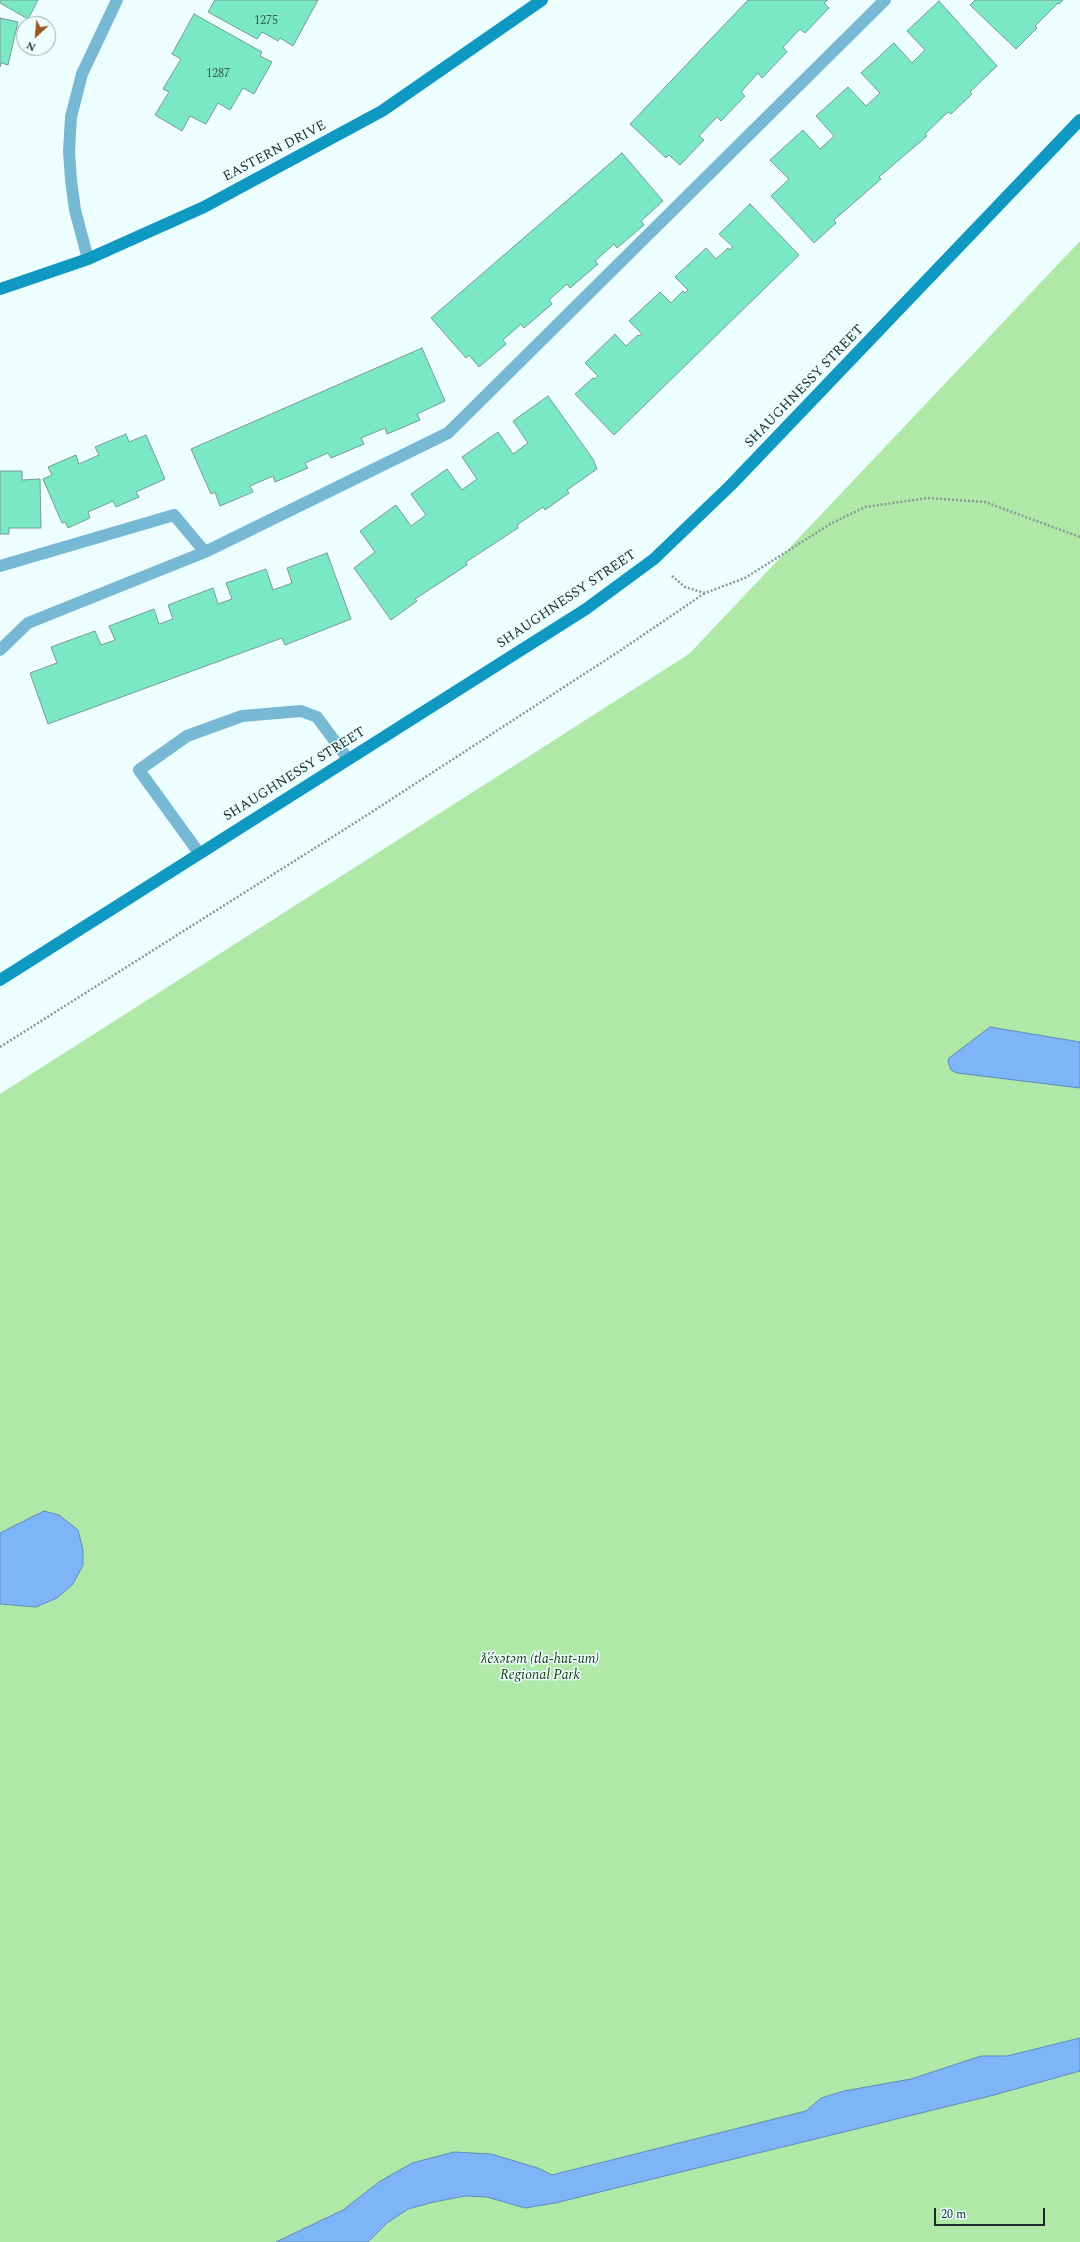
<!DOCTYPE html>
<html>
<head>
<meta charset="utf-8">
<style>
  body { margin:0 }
  #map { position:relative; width:1080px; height:2242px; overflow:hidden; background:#edfefe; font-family:Spectral,serif }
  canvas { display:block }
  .north { position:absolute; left:16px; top:16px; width:40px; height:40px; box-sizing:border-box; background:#edfefe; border:1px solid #9aa; border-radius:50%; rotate:206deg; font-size:11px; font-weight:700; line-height:16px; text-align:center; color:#1a2b2b }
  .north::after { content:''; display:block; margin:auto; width:14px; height:18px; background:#96561f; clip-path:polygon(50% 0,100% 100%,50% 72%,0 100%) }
  .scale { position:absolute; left:934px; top:2208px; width:111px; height:18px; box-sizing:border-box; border:2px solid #1a2b2b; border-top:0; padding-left:5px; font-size:12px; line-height:14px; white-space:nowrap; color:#1a2b2b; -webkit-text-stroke:3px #edfefe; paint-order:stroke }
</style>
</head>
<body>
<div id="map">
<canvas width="1080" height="2242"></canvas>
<div class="north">N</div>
<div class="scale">20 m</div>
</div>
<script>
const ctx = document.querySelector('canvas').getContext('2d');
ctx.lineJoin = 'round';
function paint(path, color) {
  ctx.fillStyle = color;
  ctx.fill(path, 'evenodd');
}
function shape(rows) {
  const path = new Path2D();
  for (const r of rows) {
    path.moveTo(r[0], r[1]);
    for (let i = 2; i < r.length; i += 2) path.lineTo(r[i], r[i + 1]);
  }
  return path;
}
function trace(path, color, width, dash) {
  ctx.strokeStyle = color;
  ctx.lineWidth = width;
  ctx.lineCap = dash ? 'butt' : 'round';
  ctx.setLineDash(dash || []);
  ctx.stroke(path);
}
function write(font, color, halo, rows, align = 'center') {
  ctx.font = font + ' Spectral,serif';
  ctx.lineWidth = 3;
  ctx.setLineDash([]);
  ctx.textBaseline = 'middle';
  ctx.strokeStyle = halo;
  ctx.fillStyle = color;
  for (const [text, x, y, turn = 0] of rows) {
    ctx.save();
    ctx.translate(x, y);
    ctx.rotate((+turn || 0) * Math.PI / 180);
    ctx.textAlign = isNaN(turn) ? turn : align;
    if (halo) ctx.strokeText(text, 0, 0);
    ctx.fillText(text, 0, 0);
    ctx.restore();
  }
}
const green = shape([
  [1080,241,1080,2242,0,2242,0,1094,689,654]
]);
const water = shape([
  [990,1027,1080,1042,1080,1088,957,1073,951,1070,948,1062,949,1058,990,1027],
  [44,1511,59,1515,78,1530,83,1550,83,1565,73,1584,57,1598,36,1607,0,1604,0,1533,44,1511],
  [1080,2038,1080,2071,994,2095,555,2203,525,2208,487,2197,465,2196,434,2202,408,2209,387,2223,368,2242,276,2242,343,2210,379,2182,412,2163,454,2152,491,2154,538,2168,552,2175,806,2111,821,2098,844,2091,911,2079,981,2056,1007,2056,1080,2038]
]);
const building = shape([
  [0,0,38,0,28,19,0,3,0,0],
  [215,0,318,0,293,46,280,38,278,41,262,32,257,39,208,12,215,0],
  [748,0,828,0,824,3,829,8,805,33,800,29,783,47,787,52,762,78,758,73,741,92,745,96,721,121,717,117,699,136,704,140,680,165,669,155,666,158,630,124,748,0],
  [975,0,1063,0,1059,4,1058,3,1035,26,1037,28,1016,49,970,5,975,0],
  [939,1,997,66,970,92,972,94,951,114,948,112,925,134,927,136,879,177,881,179,834,220,836,223,814,243,771,196,789,179,770,160,803,130,820,149,834,136,816,116,848,87,866,106,880,93,861,73,894,43,912,63,925,50,907,31,939,1],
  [194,14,262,52,260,56,272,62,254,94,243,88,230,110,218,103,206,124,190,116,182,131,155,115,169,92,163,89,181,59,172,54,194,14],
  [0,18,18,22,8,65,1,63,0,67,0,18],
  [622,153,663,201,641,221,644,225,617,248,614,244,595,261,598,264,570,288,567,284,549,300,552,304,524,328,521,324,503,340,506,344,479,367,469,355,466,358,431,318,622,153],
  [750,204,799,255,614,435,575,394,593,378,595,379,598,376,585,363,615,334,626,346,638,335,639,336,642,334,629,321,660,292,671,303,683,291,685,293,688,290,675,277,706,248,716,259,728,248,729,250,733,247,719,234,750,204],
  [422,348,445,401,417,414,420,420,387,434,385,428,361,438,364,444,331,458,328,453,305,463,308,468,275,482,273,476,250,486,253,492,220,506,215,492,211,494,191,449,422,348],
  [548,396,593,459,597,469,567,490,569,493,545,510,543,507,517,525,518,528,466,562,467,565,415,599,417,601,391,620,354,568,375,552,360,531,396,505,411,526,426,515,411,494,447,469,462,490,477,479,462,457,498,432,513,454,528,443,513,421,548,396],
  [126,434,129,442,146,435,165,479,136,492,139,497,116,507,113,501,88,512,90,518,68,528,65,522,62,523,43,479,52,475,48,467,76,455,79,464,99,455,95,447,126,434],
  [0,471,22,471,22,480,40,479,41,528,9,528,9,534,0,534,0,471],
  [327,553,351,619,285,645,282,638,48,724,30,673,57,663,51,647,95,631,101,645,115,640,109,626,154,609,159,624,173,619,168,605,213,588,218,604,232,599,226,583,266,569,273,590,292,583,287,568,327,553]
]);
const path = shape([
  [672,576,685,587,705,593,745,578,832,523,865,507,928,498,985,502,1080,537],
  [0,1047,364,817,618,652,705,593]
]);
const lane = shape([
  [0,566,174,515,205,552],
  [0,650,28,623,205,552,448,433,885,0],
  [199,853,139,770,187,736,242,716,301,711,317,717,348,759]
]);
const street = shape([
  [88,259,75,210,71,180,69,151,71,117,82,74,117,0]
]);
const secondary = shape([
  [0,289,88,259,204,207,382,111,542,0],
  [0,980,586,609,654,559,731,485,1080,120]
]);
const numberNames = [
  ["1275",266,22],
  ["1287",218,75]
];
const streetNames = [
  ["EASTERN DRIVE",275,152,-28],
  ["SHAUGHNESSY STREET",805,387,-46],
  ["SHAUGHNESSY STREET",567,600,-34],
  ["SHAUGHNESSY STREET",295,775,-32]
];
const parkNames = [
  ["ƛ̓éxətəm (tla-hut-um)",540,1660],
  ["Regional Park",540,1676]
];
paint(green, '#afe8a7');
paint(water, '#7eb5f9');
trace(water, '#608cbb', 1);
paint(building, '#7ae8c4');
trace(building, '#789c8e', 1);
trace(path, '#899', 2.5, [2, 2]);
trace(lane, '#77b9d5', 12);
trace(street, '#77b9d5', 12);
trace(secondary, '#0f98c1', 12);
write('12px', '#325a51', null, numberNames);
write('14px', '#1a2b2b', '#edfefe', streetNames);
write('italic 14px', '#174012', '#edfefe', parkNames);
</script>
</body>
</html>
